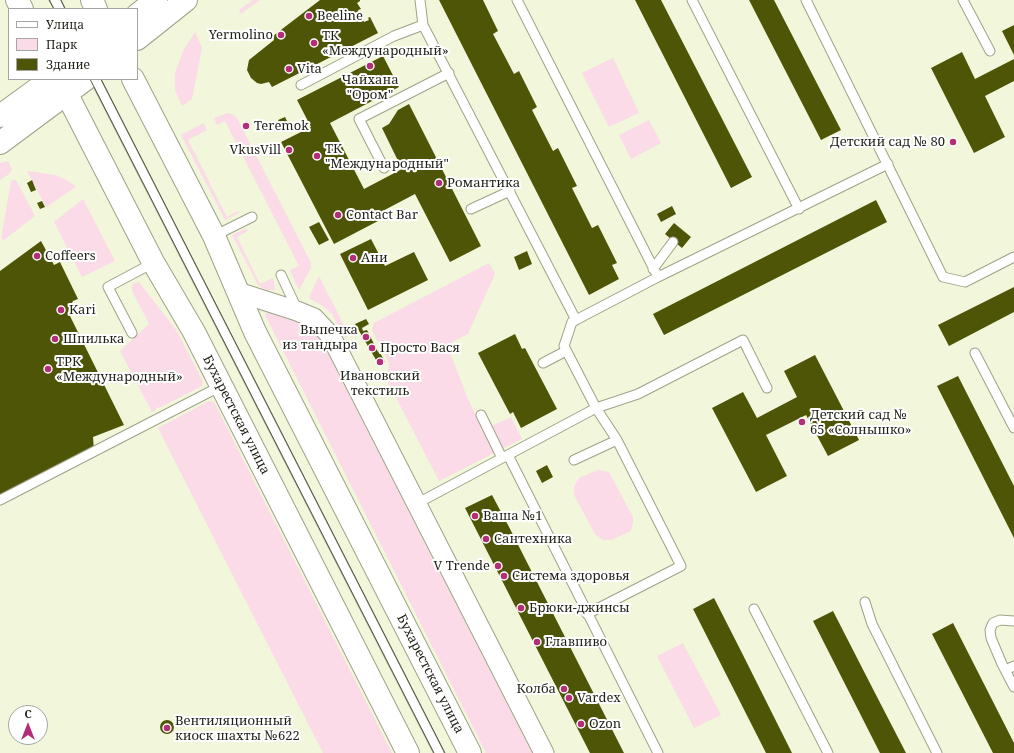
<!DOCTYPE html>
<html>
<head>
<meta charset="utf-8">
<style>
  body { margin:0 }
  #map { position:relative; width:1014px; height:753px; overflow:hidden; background:#f2f6da; font-family:"Noto Serif",serif }
  canvas { display:block }
  .legend { position:absolute; left:8px; top:8px; width:130px; height:72px; box-sizing:border-box; background:#fff; border:1px solid #a5a6a2; margin:0; padding:5px 7px; list-style:none; font-size:12px; color:#1f2117 }
  .legend li { display:flex; align-items:center; gap:8px; height:20px }
  .legend b { width:20px; border:1px solid #a5a6a2 }
  .north { position:absolute; left:8px; top:705px; width:40px; height:40px; box-sizing:border-box; background:#fff; border:1px solid #a5a6a2; border-radius:50%; rotate:0deg; font-size:11px; font-weight:700; line-height:16px; text-align:center; color:#1f2117 }
  .north::after { content:''; display:block; margin:auto; width:14px; height:18px; background:#b22e76; clip-path:polygon(50% 0,100% 100%,50% 72%,0 100%) }
</style>
</head>
<body>
<div id="map">
<canvas width="1014" height="753"></canvas>
<ul class="legend">
<li><b style="height:5px;background:#fff"></b>Улица</li>
<li><b style="height:11px;background:#fadbe7"></b>Парк</li>
<li><b style="height:11px;background:#4f5507"></b>Здание</li>
</ul>
<div class="north">С</div>
</div>
<script>
const ctx = document.querySelector('canvas').getContext('2d');
ctx.lineJoin = 'round';
function paint(path, color) {
  ctx.fillStyle = color;
  ctx.fill(path, 'evenodd');
}
function shape(rows) {
  const path = new Path2D();
  for (const r of rows) {
    if (r.length === 3) {
      path.moveTo(r[0] + r[2], r[1]);
      path.arc(r[0], r[1], r[2], 0, 2 * Math.PI);
      continue;
    }
    path.moveTo(r[0], r[1]);
    for (let i = 2; i < r.length; i += 2) path.lineTo(r[i], r[i + 1]);
  }
  return path;
}
function trace(path, color, width, dash) {
  ctx.strokeStyle = color;
  ctx.lineWidth = width;
  ctx.lineCap = dash ? 'butt' : 'round';
  ctx.setLineDash(dash || []);
  ctx.stroke(path);
}
function write(font, color, halo, rows, align = 'center') {
  ctx.font = font + ' "Noto Serif",serif';
  ctx.lineWidth = 4;
  ctx.setLineDash([]);
  ctx.textBaseline = 'middle';
  ctx.strokeStyle = halo;
  ctx.fillStyle = color;
  for (const [text, x, y, turn = 0] of rows) {
    ctx.save();
    ctx.translate(x, y);
    ctx.rotate((+turn || 0) * Math.PI / 180);
    ctx.textAlign = isNaN(turn) ? turn : align;
    if (halo) ctx.strokeText(text, 0, 0);
    ctx.fillText(text, 0, 0);
    ctx.restore();
  }
}
const green = shape([
  [253,0,260,0,241,14,239,10],
  [195,32,202,48,192,99,182,106,175,90,175,73,183,51],
  [613,58,639,113,609,127,582,73],
  [227,113,232,114,237,118,311,263,311,268,299,290,290,270,299,266,225,121,217,125,214,118],
  [649,120,661,143,631,159,619,135],
  [204,123,207,130,188,140,227,217,238,211,239,213,225,220,181,135],
  [8,161,12,169,9,174,0,180,0,163],
  [27,171,56,175,70,182,76,187,46,207],
  [13,180,16,180,35,216,4,240,1,239,11,181],
  [83,199,115,261,82,277,54,222],
  [246,228,248,231,237,237,260,284,273,278,275,290,266,290,258,285,232,235],
  [489,263,495,274,468,334,447,345,468,399,483,430,511,417,522,439,439,481,387,380,389,363,372,330,374,323],
  [319,276,349,335,345,338,332,314,321,305,310,299,309,297],
  [139,282,177,331,203,382,202,386,159,408,158,407,156,408,156,410,152,412,120,351,149,324,132,291,132,286,133,284],
  [267,312,297,321,309,327,317,334,321,340,532,753,486,753,266,317,265,315],
  [209,401,214,402,392,753,323,753,158,428],
  [598,470,609,472,633,517,633,523,631,531,611,540,603,540,595,534,574,495,574,487,579,478],
  [683,643,721,715,694,728,657,656]
]);
const building = shape([
  [320,0,360,0,360,1,357,3,361,9,358,10,364,22,369,20,368,18,370,17,378,33,272,87,269,82,261,84,257,83,251,78,247,70,249,60,274,40,273,36],
  [439,0,483,0,498,31,493,34,514,74,519,71,537,107,532,110,553,151,558,148,577,186,572,188,592,228,598,225,617,263,612,265,619,279,589,295],
  [635,0,661,0,752,177,731,188],
  [749,0,774,0,841,130,821,140],
  [1014,25,1014,55,1002,31],
  [962,52,975,79,1014,59,1014,81,985,96,1005,137,974,153,931,68],
  [383,56,399,87,330,123,364,189,402,169,382,128,389,124,398,110,409,104,481,246,450,262,415,194,375,215,378,221,334,244,281,142,311,127,297,100],
  [285,117,289,125,283,129,278,120],
  [247,121,250,127,245,130,242,125],
  [32,180,36,190,31,192,27,183],
  [876,200,887,222,664,335,653,314],
  [42,201,45,207,40,209,37,203],
  [672,206,676,214,661,222,657,214],
  [319,222,329,240,319,245,309,227],
  [674,223,691,237,682,248,665,234],
  [371,239,385,266,414,252,428,280,368,310,340,254],
  [41,241,54,265,60,262,78,299,73,301,68,312,124,425,93,437,94,450,0,499,0,271],
  [527,251,532,264,519,270,514,257],
  [1014,287,1014,312,949,346,938,325],
  [366,319,369,324,362,328,363,331,367,330,378,352,379,351,385,362,379,365,355,324],
  [515,334,522,349,525,348,557,409,521,428,513,412,510,414,478,353],
  [815,355,859,440,828,456,806,415,766,435,787,476,756,492,712,408,743,392,757,418,797,397,784,371],
  [958,376,1014,486,1014,538,937,386],
  [547,465,553,477,542,483,536,471],
  [492,495,508,525,624,753,590,753,465,508],
  [714,598,741,651,792,753,766,753,693,609],
  [833,611,875,693,906,753,880,753,813,621],
  [953,623,1014,743,1014,753,993,753,932,634],
  [167,727,7]
]);
const service = shape([
  [55,0,60,9],
  [420,0,423,25,576,320],
  [517,0,658,277],
  [692,0,799,209],
  [806,0,943,277,965,282,1014,257],
  [963,0,990,51],
  [95,79,439,753],
  [301,85,394,36,423,25],
  [384,168,359,119,449,73],
  [471,209,510,191],
  [214,236,252,217],
  [653,269,673,242],
  [281,275,297,309],
  [132,333,108,287,153,263],
  [975,353,1014,428],
  [543,363,566,351],
  [481,415,502,458],
  [617,440,596,408,564,346,572,322,658,277,888,164],
  [508,455,658,753],
  [574,460,617,440,681,566,587,614],
  [0,500,221,386],
  [416,504,596,408,638,394,743,340,767,388],
  [865,602,872,624,937,753],
  [754,609,828,753],
  [1014,621,1000,620,993,623,990,630,991,638,1002,664,1014,687],
  [1005,670,1014,666]
]);
const minor = shape([
  [238,292,297,311,314,318,329,334,336,346,544,753]
]);
const tertiary = shape([
  [137,15,156,0],
  [137,39,186,0],
  [0,116,51,79],
  [0,143,86,79]
]);
const secondary = shape([
  [17,0,22,9],
  [92,0,96,9],
  [59,79,153,262,194,332,408,753],
  [133,79,214,236,255,332,470,753]
]);
const tram = shape([
  [49,0,54,9],
  [61,0,65,9],
  [90,79,434,753],
  [101,79,445,753]
]);
const markers = [
  [309,16,4,"#b22e76"],
  [281,35,4,"#b22e76"],
  [314,43,4,"#b22e76"],
  [370,66,4,"#b22e76"],
  [289,69,4,"#b22e76"],
  [246,126,4,"#b22e76"],
  [953,142,4,"#b22e76"],
  [289,150,4,"#b22e76"],
  [317,156,4,"#b22e76"],
  [439,183,4,"#b22e76"],
  [338,215,4,"#b22e76"],
  [37,256,4,"#b22e76"],
  [353,258,4,"#b22e76"],
  [61,310,4,"#b22e76"],
  [366,337,4,"#b22e76"],
  [55,339,4,"#b22e76"],
  [372,348,4,"#b22e76"],
  [380,362,4,"#b22e76"],
  [48,369,4,"#b22e76"],
  [802,422,4,"#b22e76"],
  [475,516,4,"#b22e76"],
  [486,539,4,"#b22e76"],
  [498,566,4,"#b22e76"],
  [504,576,4,"#b22e76"],
  [521,608,4,"#b22e76"],
  [537,642,4,"#b22e76"],
  [564,689,4,"#b22e76"],
  [569,698,4,"#b22e76"],
  [581,724,4,"#b22e76"],
  [167,728,4,"#b22e76"]
];
const poiNames = [
  ["Beeline",317,16],
  ["Yermolino",273,35,"right"],
  ["ТК",322,36],
  ["«Международный»",322,51],
  ["Vita",297,69],
  ["Чайхана",370,80,"center"],
  ["\"Ором\"",370,95,"center"],
  ["Teremok",254,126],
  ["Детский сад № 80",945,142,"right"],
  ["ТК",325,149],
  ["\"Международный\"",325,164],
  ["VkusVill",281,150,"right"],
  ["Романтика",447,183],
  ["Contact Bar",346,215],
  ["Coffeers",45,256],
  ["Ани",361,258],
  ["Kari",69,310],
  ["Выпечка",358,330,"right"],
  ["из тандыра",358,345,"right"],
  ["Шпилька",63,339],
  ["Просто Вася",380,348],
  ["ТРК",56,362],
  ["«Международный»",56,377],
  ["Ивановский",380,376,"center"],
  ["текстиль",380,391,"center"],
  ["Детский сад №",810,415],
  ["65 «Солнышко»",810,430],
  ["Ваша №1",483,516],
  ["Сантехника",494,539],
  ["V Trende",490,566,"right"],
  ["Система здоровья",512,576],
  ["Брюки-джинсы",529,608],
  ["Главпиво",545,642],
  ["Колба",556,689,"right"],
  ["Vardex",577,698],
  ["Вентиляционный",175,721],
  ["киоск шахты №622",175,736],
  ["Ozon",589,724]
];
const streetNames = [
  ["Бухарестская улица",236,415,63],
  ["Бухарестская улица",430,674,63]
];
paint(green, '#fadbe7');
paint(building, '#4f5507');
trace(service, '#9ea288', 11);
trace(minor, '#9ea288', 21);
trace(tertiary, '#9ea288', 24);
trace(secondary, '#9ea288', 24);
trace(service, '#fff', 9);
trace(minor, '#fff', 19);
trace(tertiary, '#fff', 22);
trace(secondary, '#fff', 22);
trace(tram, '#545748', 1);
for (const [x, y, r, color] of markers) {
  const dot = new Path2D();
  dot.arc(x, y, r, 0, 2 * Math.PI);
  ctx.fillStyle = color;
  ctx.fill(dot);
  trace(dot, '#fff', 1.5);
}
write('13px', '#1f2117', '#fff', poiNames, 'left');
write('13px', '#1f2117', '#fff', streetNames);
</script>
</body>
</html>
